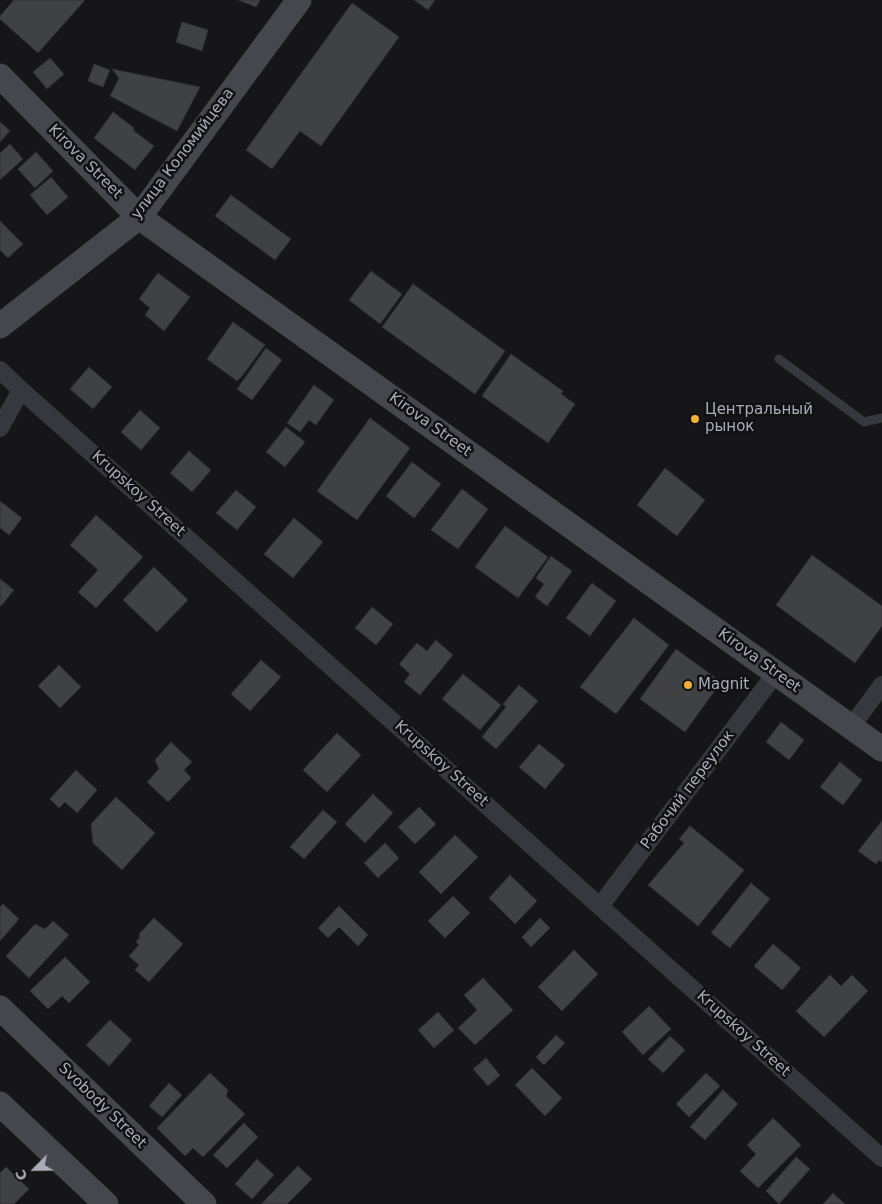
<!DOCTYPE html>
<html>
<head>
<meta charset="utf-8">
<style>
  body { margin:0 }
  #map { position:relative; width:882px; height:1204px; overflow:hidden; background:#161618; font-family:"DejaVu Sans",sans-serif }
  canvas { display:block }
  .north { position:absolute; left:10px; top:1144px; width:50px; height:50px; -webkit-text-stroke:4px #111113; paint-order:stroke; rotate:247deg; font-size:14px; font-weight:700; line-height:20px; text-align:center; color:#a8adb8 }
  .north::after { content:''; display:block; margin:auto; width:18px; height:22px; background:#a8adb8; clip-path:polygon(50% 0,100% 100%,50% 72%,0 100%) }
</style>
</head>
<body>
<div id="map">
<canvas width="882" height="1204"></canvas>
<div class="north">С</div>
</div>
<script>
const ctx = document.querySelector('canvas').getContext('2d');
ctx.lineJoin = 'round';
function paint(path, color) {
  ctx.fillStyle = color;
  ctx.fill(path, 'evenodd');
}
function shape(rows) {
  const path = new Path2D();
  for (const r of rows) {
    path.moveTo(r[0], r[1]);
    for (let i = 2; i < r.length; i += 2) path.lineTo(r[i], r[i + 1]);
  }
  return path;
}
function trace(path, color, width, dash) {
  ctx.strokeStyle = color;
  ctx.lineWidth = width;
  ctx.lineCap = dash ? 'butt' : 'round';
  ctx.setLineDash(dash || []);
  ctx.stroke(path);
}
function write(font, color, halo, rows, align = 'center') {
  ctx.font = font + ' "DejaVu Sans",sans-serif';
  ctx.lineWidth = 5;
  ctx.setLineDash([]);
  ctx.textBaseline = 'middle';
  ctx.strokeStyle = halo;
  ctx.fillStyle = color;
  for (const [text, x, y, turn = 0] of rows) {
    ctx.save();
    ctx.translate(x, y);
    ctx.rotate((+turn || 0) * Math.PI / 180);
    ctx.textAlign = isNaN(turn) ? turn : align;
    if (halo) ctx.strokeText(text, 0, 0);
    ctx.fillText(text, 0, 0);
    ctx.restore();
  }
}
const building = shape([
  [14,0,85,0,38,53,0,19,0,16,14,0],
  [238,0,260,0,256,7,238,0],
  [414,0,435,0,428,10,414,0],
  [352,3,399,37,321,146,300,131,272,169,246,150,352,3],
  [182,22,208,30,202,51,176,42,182,22],
  [50,58,64,74,47,89,33,72,50,58],
  [94,64,110,70,103,87,88,81,94,64],
  [112,69,200,87,177,131,110,96,119,78,112,69],
  [113,112,133,127,134,131,154,146,135,170,94,138,113,112],
  [0,122,10,131,0,142,0,122],
  [10,144,23,159,0,180,0,153,10,144],
  [36,152,53,171,35,188,18,169,36,152],
  [51,177,68,197,47,215,30,195,51,177],
  [231,195,291,239,275,260,215,216,231,195],
  [0,221,23,244,8,258,0,250,0,221],
  [371,271,402,294,380,324,349,300,371,271],
  [158,273,190,297,164,331,145,315,150,308,139,299,158,273],
  [413,284,505,351,475,394,382,327,413,284],
  [233,322,265,345,242,376,237,381,207,359,233,322],
  [266,348,282,360,252,400,237,389,266,348],
  [511,354,563,391,561,394,575,404,548,443,482,396,511,354],
  [89,367,112,387,93,409,70,389,89,367],
  [314,385,334,400,316,425,309,420,300,432,287,423,314,385],
  [140,410,160,428,141,450,121,432,140,410],
  [370,418,410,448,357,520,317,491,370,418],
  [286,427,305,442,285,467,266,452,286,427],
  [189,451,211,470,192,492,170,473,189,451],
  [412,462,441,484,414,518,386,496,412,462],
  [665,468,705,500,677,536,637,505,665,468],
  [462,489,488,509,458,549,431,530,462,489],
  [236,490,256,507,237,530,216,513,236,490],
  [0,501,22,518,9,535,0,528,0,501],
  [96,515,143,557,96,608,78,592,98,570,70,545,96,515],
  [294,518,323,542,293,578,264,554,294,518],
  [505,526,548,557,518,598,475,567,505,526],
  [812,555,882,606,882,626,855,663,776,605,812,555],
  [551,556,572,571,547,606,535,597,544,584,536,578,551,556],
  [154,567,188,600,157,632,123,600,154,567],
  [0,579,14,590,1,606,0,606,0,579],
  [592,583,616,601,590,636,566,618,592,583],
  [372,607,393,624,376,645,355,628,372,607],
  [634,618,669,645,616,714,580,687,634,618],
  [436,640,453,655,420,695,404,682,410,674,399,664,417,643,427,651,436,640],
  [676,649,721,682,685,732,640,699,676,649],
  [261,660,281,677,250,711,231,694,261,660],
  [59,665,81,687,60,708,38,686,59,665],
  [463,674,501,705,480,730,442,699,463,674],
  [519,685,538,701,496,749,482,737,506,707,503,704,519,685],
  [781,722,804,740,789,760,766,742,781,722],
  [337,733,361,755,327,792,303,770,337,733],
  [171,742,192,762,184,770,191,778,168,802,147,782,159,769,155,760,171,742],
  [539,744,565,765,545,789,519,767,539,744],
  [840,762,862,780,843,805,820,787,840,762],
  [76,770,97,790,77,813,65,802,59,808,50,799,76,770],
  [373,794,393,813,365,843,345,824,373,794],
  [116,797,155,833,122,870,93,843,91,824,116,797],
  [419,807,436,824,415,844,398,827,419,807],
  [323,810,337,822,304,859,290,847,323,810],
  [882,821,882,862,879,860,876,864,858,851,882,821],
  [690,826,744,870,698,926,648,885,684,843,679,839,690,826],
  [455,835,478,857,441,894,419,872,455,835],
  [385,843,399,858,378,878,364,863,385,843],
  [510,875,537,901,515,924,489,898,510,875],
  [751,883,770,899,730,948,711,933,751,883],
  [453,896,470,913,445,938,428,921,453,896],
  [3,904,19,919,0,941,0,907,3,904],
  [339,906,368,935,358,946,339,927,328,938,318,928,339,906],
  [154,918,183,944,149,982,135,970,139,965,129,956,139,945,136,942,140,937,139,934,154,918],
  [540,918,550,928,531,947,522,937,540,918],
  [53,921,69,935,29,978,6,956,35,924,45,929,53,921],
  [773,944,801,968,782,990,754,966,773,944],
  [574,950,598,974,562,1011,538,987,574,950],
  [65,957,90,982,69,1003,62,996,48,1009,30,991,65,957],
  [830,975,841,986,852,975,868,991,824,1037,796,1011,830,975],
  [483,978,513,1010,475,1045,458,1028,477,1010,464,995,483,978],
  [649,1006,671,1029,643,1055,622,1032,649,1006],
  [438,1012,454,1030,434,1048,418,1030,438,1012],
  [110,1020,132,1040,109,1066,86,1045,110,1020],
  [556,1035,565,1043,544,1065,536,1057,556,1035],
  [670,1036,685,1050,663,1073,648,1059,670,1036],
  [486,1058,500,1075,488,1086,473,1069,486,1058],
  [532,1068,562,1098,545,1116,515,1085,532,1068],
  [210,1073,228,1090,226,1096,245,1114,203,1157,193,1148,185,1156,157,1128,210,1073],
  [706,1073,720,1086,689,1117,676,1104,706,1073],
  [169,1083,182,1095,162,1117,149,1106,169,1083],
  [723,1090,738,1104,705,1140,690,1127,723,1090],
  [773,1118,801,1145,758,1188,740,1171,756,1154,747,1145,773,1118],
  [244,1123,258,1137,227,1168,213,1155,244,1123],
  [796,1157,810,1169,779,1204,766,1191,796,1157],
  [257,1159,274,1175,252,1199,235,1184,257,1159],
  [298,1166,312,1179,287,1204,261,1204,298,1166],
  [6,1167,29,1189,14,1204,0,1204,0,1173,6,1167],
  [833,1193,845,1204,823,1204,833,1193]
]);
const lane = shape([
  [779,359,864,422,882,418]
]);
const street = shape([
  [0,370,21,390,882,1158],
  [0,428,21,390],
  [851,727,882,685],
  [600,906,776,673]
]);
const secondary = shape([
  [0,76,139,217,882,749],
  [0,326,139,217,299,0],
  [0,1008,204,1204],
  [0,1104,106,1204]
]);
const markers = [
  [695,419,5,"#f2b134"],
  [688,685,5,"#f2b134"]
];
const streetNames = [
  ["улица Коломийцева",183,154,-53],
  ["Kirova Street",85,162,45],
  ["Kirova Street",430,425,36],
  ["Krupskoy Street",138,494,42],
  ["Kirova Street",759,661,36],
  ["Krupskoy Street",441,764,42],
  ["Рабочий переулок",688,790,-53],
  ["Krupskoy Street",743,1034,42],
  ["Svobody Street",102,1106,44]
];
const poiNames = [
  ["Центральный",705,410],
  ["рынок",705,427],
  ["Magnit",698,685]
];
paint(building, '#404145');
trace(building, '#303034', 1);
trace(lane, '#37383d', 9);
trace(street, '#37383d', 18);
trace(secondary, '#45474d', 25);
for (const [x, y, r, color] of markers) {
  const dot = new Path2D();
  dot.arc(x, y, r, 0, 2 * Math.PI);
  ctx.fillStyle = color;
  ctx.fill(dot);
  trace(dot, '#111113', 2);
}
write('15px', '#a8adb8', '#111113', streetNames);
write('15px', '#a8adb8', '#111113', poiNames, 'left');
</script>
</body>
</html>
